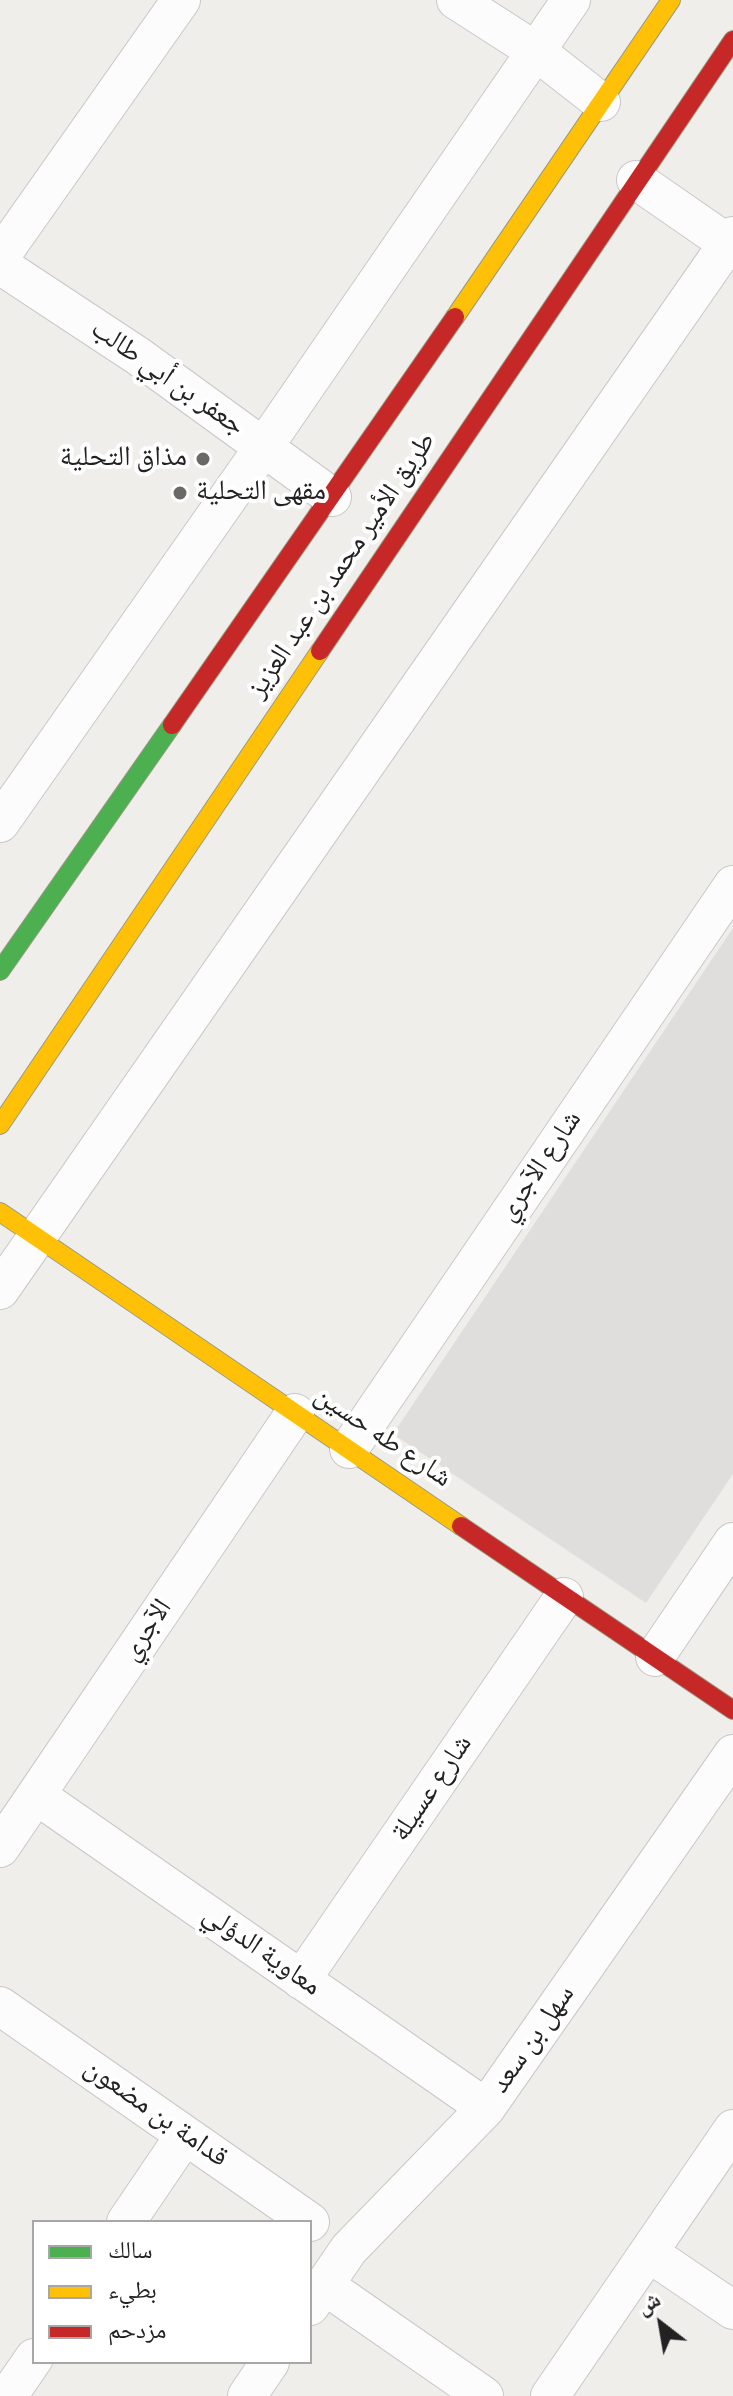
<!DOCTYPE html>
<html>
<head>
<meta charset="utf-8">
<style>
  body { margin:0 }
  #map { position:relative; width:733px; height:2396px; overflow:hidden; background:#f0eeeb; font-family:"Source Sans 3","Noto Naskh Arabic",sans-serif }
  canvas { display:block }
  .legend { position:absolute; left:32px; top:2220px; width:280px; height:144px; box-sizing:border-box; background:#fff; border:2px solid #a7a7a7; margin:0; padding:10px 14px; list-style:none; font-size:24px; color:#222 }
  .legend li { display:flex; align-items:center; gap:16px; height:40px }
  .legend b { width:40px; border:2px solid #a7a7a7 }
  .north { position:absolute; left:621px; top:2284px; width:80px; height:80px; -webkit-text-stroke:6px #fff; paint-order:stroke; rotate:329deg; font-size:22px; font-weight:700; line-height:32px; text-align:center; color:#222 }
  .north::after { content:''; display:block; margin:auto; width:28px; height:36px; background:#222; clip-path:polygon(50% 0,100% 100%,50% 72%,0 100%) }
</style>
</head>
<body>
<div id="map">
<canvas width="733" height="2396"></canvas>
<ul class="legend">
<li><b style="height:10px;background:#4caf50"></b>سالك</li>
<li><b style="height:10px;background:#ffc107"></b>بطيء</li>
<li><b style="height:10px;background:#c62828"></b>مزدحم</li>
</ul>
<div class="north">ش</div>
</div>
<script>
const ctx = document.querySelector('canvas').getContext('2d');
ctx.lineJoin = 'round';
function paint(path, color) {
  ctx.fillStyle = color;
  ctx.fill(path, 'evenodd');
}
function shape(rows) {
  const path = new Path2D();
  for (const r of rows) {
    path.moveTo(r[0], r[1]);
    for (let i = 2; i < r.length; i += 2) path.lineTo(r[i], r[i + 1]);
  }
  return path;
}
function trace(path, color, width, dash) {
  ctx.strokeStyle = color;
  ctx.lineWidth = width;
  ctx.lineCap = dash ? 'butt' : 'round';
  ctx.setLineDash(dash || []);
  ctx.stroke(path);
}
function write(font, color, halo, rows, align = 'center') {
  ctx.font = font + ' "Source Sans 3","Noto Naskh Arabic",sans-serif';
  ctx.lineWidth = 8;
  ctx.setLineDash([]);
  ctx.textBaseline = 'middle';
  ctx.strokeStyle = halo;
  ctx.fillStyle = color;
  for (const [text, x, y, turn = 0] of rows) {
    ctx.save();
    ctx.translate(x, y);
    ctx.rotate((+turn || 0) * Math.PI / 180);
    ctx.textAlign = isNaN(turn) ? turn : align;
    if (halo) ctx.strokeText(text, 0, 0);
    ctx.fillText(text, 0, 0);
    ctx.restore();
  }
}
const residential = shape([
  [733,928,733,1474,646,1603,393,1434]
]);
const street = shape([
  [456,0,537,52,601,102],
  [636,180,733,247],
  [0,257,181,0],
  [0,265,138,356,332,497],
  [0,823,263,448,571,0],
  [0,1290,733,236],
  [349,1449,733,885],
  [655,1657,733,1542],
  [36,1795,486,2108],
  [0,1848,295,1413],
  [301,1980,564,1597],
  [0,2006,310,2222],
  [126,2222,185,2135],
  [649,2253,733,2310],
  [324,2285,484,2396],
  [310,2306,349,2249,486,2108,733,1754],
  [8,2396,34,2358],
  [247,2396,270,2362],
  [550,2396,733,2129]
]);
const fast = shape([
  [0,971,172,725]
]);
const slow = shape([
  [455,317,671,0],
  [0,1125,320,651],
  [0,1212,461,1526]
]);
const jam = shape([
  [320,651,733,40],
  [172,725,455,317],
  [461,1526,733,1710]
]);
const markers = [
  [203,459,8,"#6a6968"],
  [180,493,8,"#6a6968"]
];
const streetNames = [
  ["جعفر بن أبي طالب",167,379,35],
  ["طريق الأمير محمد بن عبد العزيز",343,566,-56],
  ["شارع الآجري",541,1167,-56],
  ["شارع طه حسين",382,1438,34],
  ["الآجري",148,1631,-56],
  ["شارع عسيلة",433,1789,-56],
  ["معاوية الدؤلي",261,1952,35],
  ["سهل بن سعد",534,2040,-55],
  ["قدامة بن مضعون",155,2114,35]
];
const poiNames = [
  ["مذاق التحلية",187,459],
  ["مقهى التحلية",196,493,"left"]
];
paint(residential, '#dfdedc');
trace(street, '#c9c8c7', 40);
trace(fast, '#999a82', 20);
trace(slow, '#999a82', 20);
trace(jam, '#999a82', 20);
trace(street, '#fdfcfc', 38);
trace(fast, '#4caf50', 18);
trace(slow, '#ffc107', 18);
trace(jam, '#c62828', 18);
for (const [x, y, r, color] of markers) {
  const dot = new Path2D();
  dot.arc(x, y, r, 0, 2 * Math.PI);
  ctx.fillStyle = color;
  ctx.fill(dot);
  trace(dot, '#fff', 3);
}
write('28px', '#222', '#fff', streetNames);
write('28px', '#222', '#fff', poiNames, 'right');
</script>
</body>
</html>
